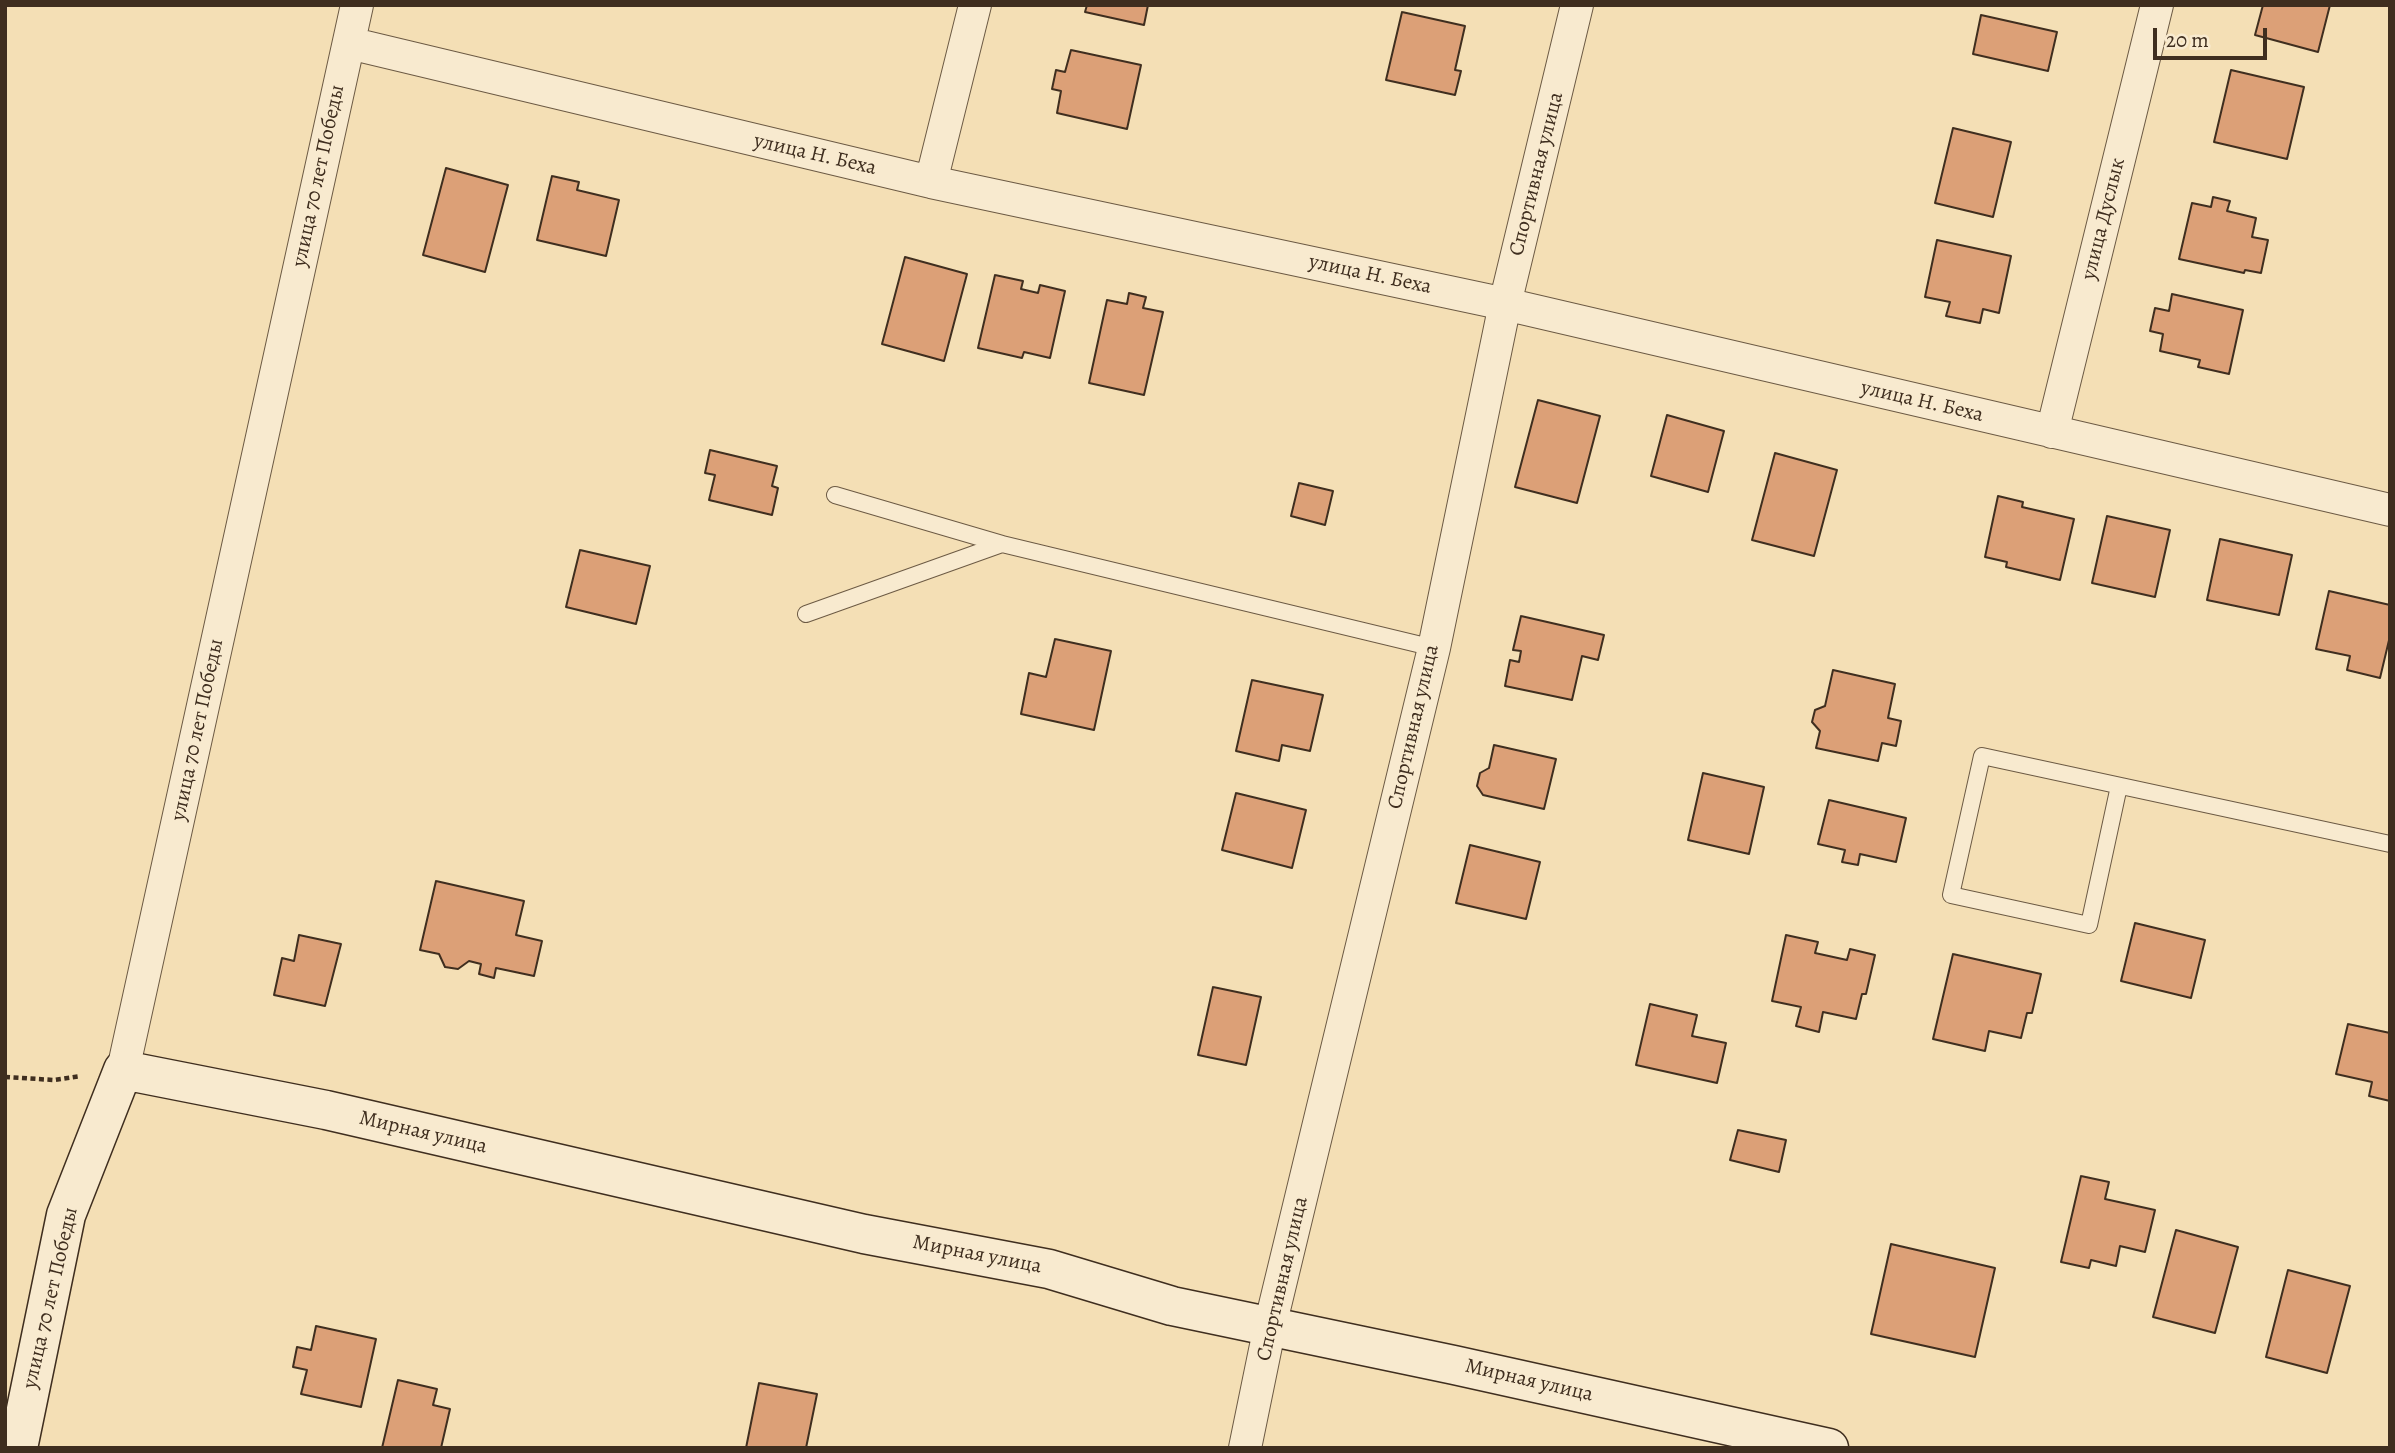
<!DOCTYPE html>
<html>
<head>
<meta charset="utf-8">
<style>
  body { margin:0 }
  #map { position:relative; width:2395px; height:1453px; overflow:hidden; background:#f4dfb5; font-family:Alegreya,serif }
  canvas { display:block }
  .frame { position:absolute; inset:0; border:7px solid #3f2e1f; pointer-events:none }
  .scale { position:absolute; left:2153px; top:28px; width:114px; height:32px; box-sizing:border-box; border:4px solid #3f2e1f; border-top:0; padding-left:9px; font-size:21px; line-height:24px; white-space:nowrap; color:#3f2e1f; -webkit-text-stroke:5px #f8eacf; paint-order:stroke }
</style>
</head>
<body>
<div id="map">
<canvas width="2395" height="1453"></canvas>
<div class="frame"></div>
<div class="scale">20 m</div>
</div>
<script>
const ctx = document.querySelector('canvas').getContext('2d');
ctx.lineJoin = 'round';
function paint(path, color) {
  ctx.fillStyle = color;
  ctx.fill(path, 'evenodd');
}
function shape(rows) {
  const path = new Path2D();
  for (const r of rows) {
    path.moveTo(r[0], r[1]);
    for (let i = 2; i < r.length; i += 2) path.lineTo(r[i], r[i + 1]);
  }
  return path;
}
function trace(path, color, width, dash) {
  ctx.strokeStyle = color;
  ctx.lineWidth = width;
  ctx.lineCap = dash ? 'butt' : 'round';
  ctx.setLineDash(dash || []);
  ctx.stroke(path);
}
function write(font, color, halo, rows, align = 'center') {
  ctx.font = font + ' Alegreya,serif';
  ctx.lineWidth = 6;
  ctx.setLineDash([]);
  ctx.textBaseline = 'middle';
  ctx.strokeStyle = halo;
  ctx.fillStyle = color;
  for (const [text, x, y, turn = 0] of rows) {
    ctx.save();
    ctx.translate(x, y);
    ctx.rotate((+turn || 0) * Math.PI / 180);
    ctx.textAlign = isNaN(turn) ? turn : align;
    if (halo) ctx.strokeText(text, 0, 0);
    ctx.fillText(text, 0, 0);
    ctx.restore();
  }
}
const building = shape([
  [1087,5,1148,5,1144,25,1085,12,1087,5],
  [2263,5,2330,5,2318,52,2255,35,2263,5],
  [1402,12,1465,26,1455,70,1461,71,1455,95,1386,80,1402,12],
  [1981,15,2057,32,2048,71,1973,54,1981,15],
  [1071,50,1141,65,1127,129,1057,113,1061,91,1052,89,1056,70,1065,72,1071,50],
  [2231,70,2304,87,2287,159,2214,142,2231,70],
  [1953,128,2011,142,1993,217,1935,203,1953,128],
  [446,168,508,185,485,272,423,255,446,168],
  [552,176,579,182,577,190,619,200,606,256,537,240,552,176],
  [2213,197,2230,201,2227,211,2256,218,2252,237,2268,240,2261,273,2245,270,2244,273,2179,259,2192,203,2211,207,2213,197],
  [1937,240,2011,256,1999,313,1983,309,1980,323,1946,316,1950,302,1925,297,1937,240],
  [905,257,967,274,944,361,882,344,905,257],
  [995,275,1023,281,1021,289,1038,293,1040,285,1065,291,1050,358,1024,352,1022,358,978,348,995,275],
  [1129,293,1146,297,1143,308,1163,312,1144,395,1089,383,1107,300,1127,304,1129,293],
  [2172,294,2243,310,2229,374,2198,367,2200,360,2160,351,2163,334,2150,331,2155,308,2169,311,2172,294],
  [1538,400,1600,416,1577,503,1515,487,1538,400],
  [1667,415,1724,431,1708,492,1651,476,1667,415],
  [710,450,777,466,772,486,778,488,772,515,709,500,715,475,705,473,710,450],
  [1775,453,1837,470,1814,556,1752,540,1775,453],
  [1299,483,1333,491,1325,525,1291,516,1299,483],
  [1998,496,2023,502,2022,507,2074,519,2060,580,2006,567,2007,562,1985,557,1998,496],
  [2107,516,2170,530,2155,597,2092,583,2107,516],
  [2220,539,2292,555,2279,615,2207,600,2220,539],
  [580,550,650,566,636,624,566,607,580,550],
  [2329,591,2390,605,2390,636,2380,678,2347,670,2350,656,2316,649,2329,591],
  [1521,616,1604,635,1598,660,1582,656,1572,700,1505,686,1510,660,1519,662,1521,651,1513,650,1521,616],
  [1055,639,1111,651,1094,730,1021,714,1029,673,1046,677,1055,639],
  [1833,670,1895,684,1888,718,1901,721,1896,746,1882,743,1878,761,1816,748,1820,731,1812,722,1815,710,1825,706,1833,670],
  [1252,680,1323,695,1310,751,1282,745,1279,761,1236,751,1252,680],
  [1494,745,1556,759,1544,809,1483,795,1477,786,1480,773,1489,768,1494,745],
  [1703,773,1764,787,1749,854,1688,840,1703,773],
  [1236,793,1306,810,1292,868,1222,850,1236,793],
  [1829,800,1906,818,1896,862,1860,854,1858,865,1842,862,1845,850,1818,844,1829,800],
  [1470,845,1540,862,1526,919,1456,903,1470,845],
  [436,881,524,901,516,935,542,941,534,976,496,968,494,978,479,974,481,964,469,961,458,969,445,967,439,954,420,950,436,881],
  [2135,923,2205,940,2191,998,2121,981,2135,923],
  [299,935,341,944,325,1006,274,995,282,958,294,961,299,935],
  [1786,935,1818,942,1815,953,1847,960,1850,949,1875,955,1866,994,1862,994,1856,1019,1823,1012,1819,1032,1796,1026,1801,1007,1772,1001,1786,935],
  [1953,954,2041,974,2032,1013,2027,1013,2021,1038,1989,1031,1985,1051,1933,1039,1953,954],
  [1213,987,1261,997,1246,1065,1198,1055,1213,987],
  [1650,1004,1697,1015,1692,1036,1726,1043,1717,1083,1636,1065,1650,1004],
  [2348,1024,2390,1033,2390,1101,2369,1096,2372,1082,2336,1074,2348,1024],
  [1738,1130,1786,1140,1779,1172,1730,1160,1738,1130],
  [2081,1176,2109,1182,2105,1199,2155,1210,2145,1252,2120,1246,2116,1266,2091,1260,2089,1268,2061,1262,2081,1176],
  [2176,1230,2238,1247,2215,1333,2153,1317,2176,1230],
  [1891,1244,1995,1268,1975,1357,1871,1334,1891,1244],
  [2288,1270,2350,1286,2327,1373,2266,1357,2288,1270],
  [316,1326,376,1339,361,1407,301,1394,307,1370,293,1367,297,1347,311,1350,316,1326],
  [398,1380,437,1389,433,1405,450,1409,441,1448,382,1448,398,1380],
  [759,1383,817,1394,806,1448,746,1448,759,1383]
]);
const path = shape([
  [5,1077,54,1080,81,1076]
]);
const lane = shape([
  [835,495,1002,544],
  [806,614,1002,544,1434,648],
  [2119,786,2089,925,1951,895,1982,756,2390,844]
]);
const street = shape([
  [349,43,931,182,1505,304,2390,510],
  [931,182,975,5],
  [2052,432,2157,5],
  [123,1070,357,5],
  [1245,1448,1270,1326,1434,648,1505,304,1577,5]
]);
const secondary = shape([
  [18,1448,66,1215,123,1070,326,1110,864,1234,1049,1269,1172,1306,1454,1365,1829,1448]
]);
const streetNames = [
  ["улица Н. Беха",815,155,13],
  ["Спортивная улица",1537,174,-76],
  ["улица 70 лет Победы",319,176,-78],
  ["улица Дуслык",2104,219,-76],
  ["улица Н. Беха",1370,275,12],
  ["улица Н. Беха",1922,402,13],
  ["Спортивная улица",1414,727,-77],
  ["улица 70 лет Победы",198,730,-78],
  ["Мирная улица",423,1133,13],
  ["Мирная улица",977,1255,11],
  ["Спортивная улица",1283,1279,-77],
  ["улица 70 лет Победы",51,1298,-77],
  ["Мирная улица",1529,1381,13]
];
paint(building, '#dca077');
trace(building, '#3f2e1f', 2);
trace(lane, '#6c5a44', 18);
trace(street, '#6c5a44', 34);
trace(secondary, '#3f2e1f', 41);
trace(path, '#3f2e1f', 4.5, [5, 3.5]);
trace(lane, '#f8eacf', 16);
trace(street, '#f8eacf', 32);
trace(secondary, '#f8eacf', 38);
write('21px', '#3f2e1f', '#f8eacf', streetNames);
</script>
</body>
</html>
